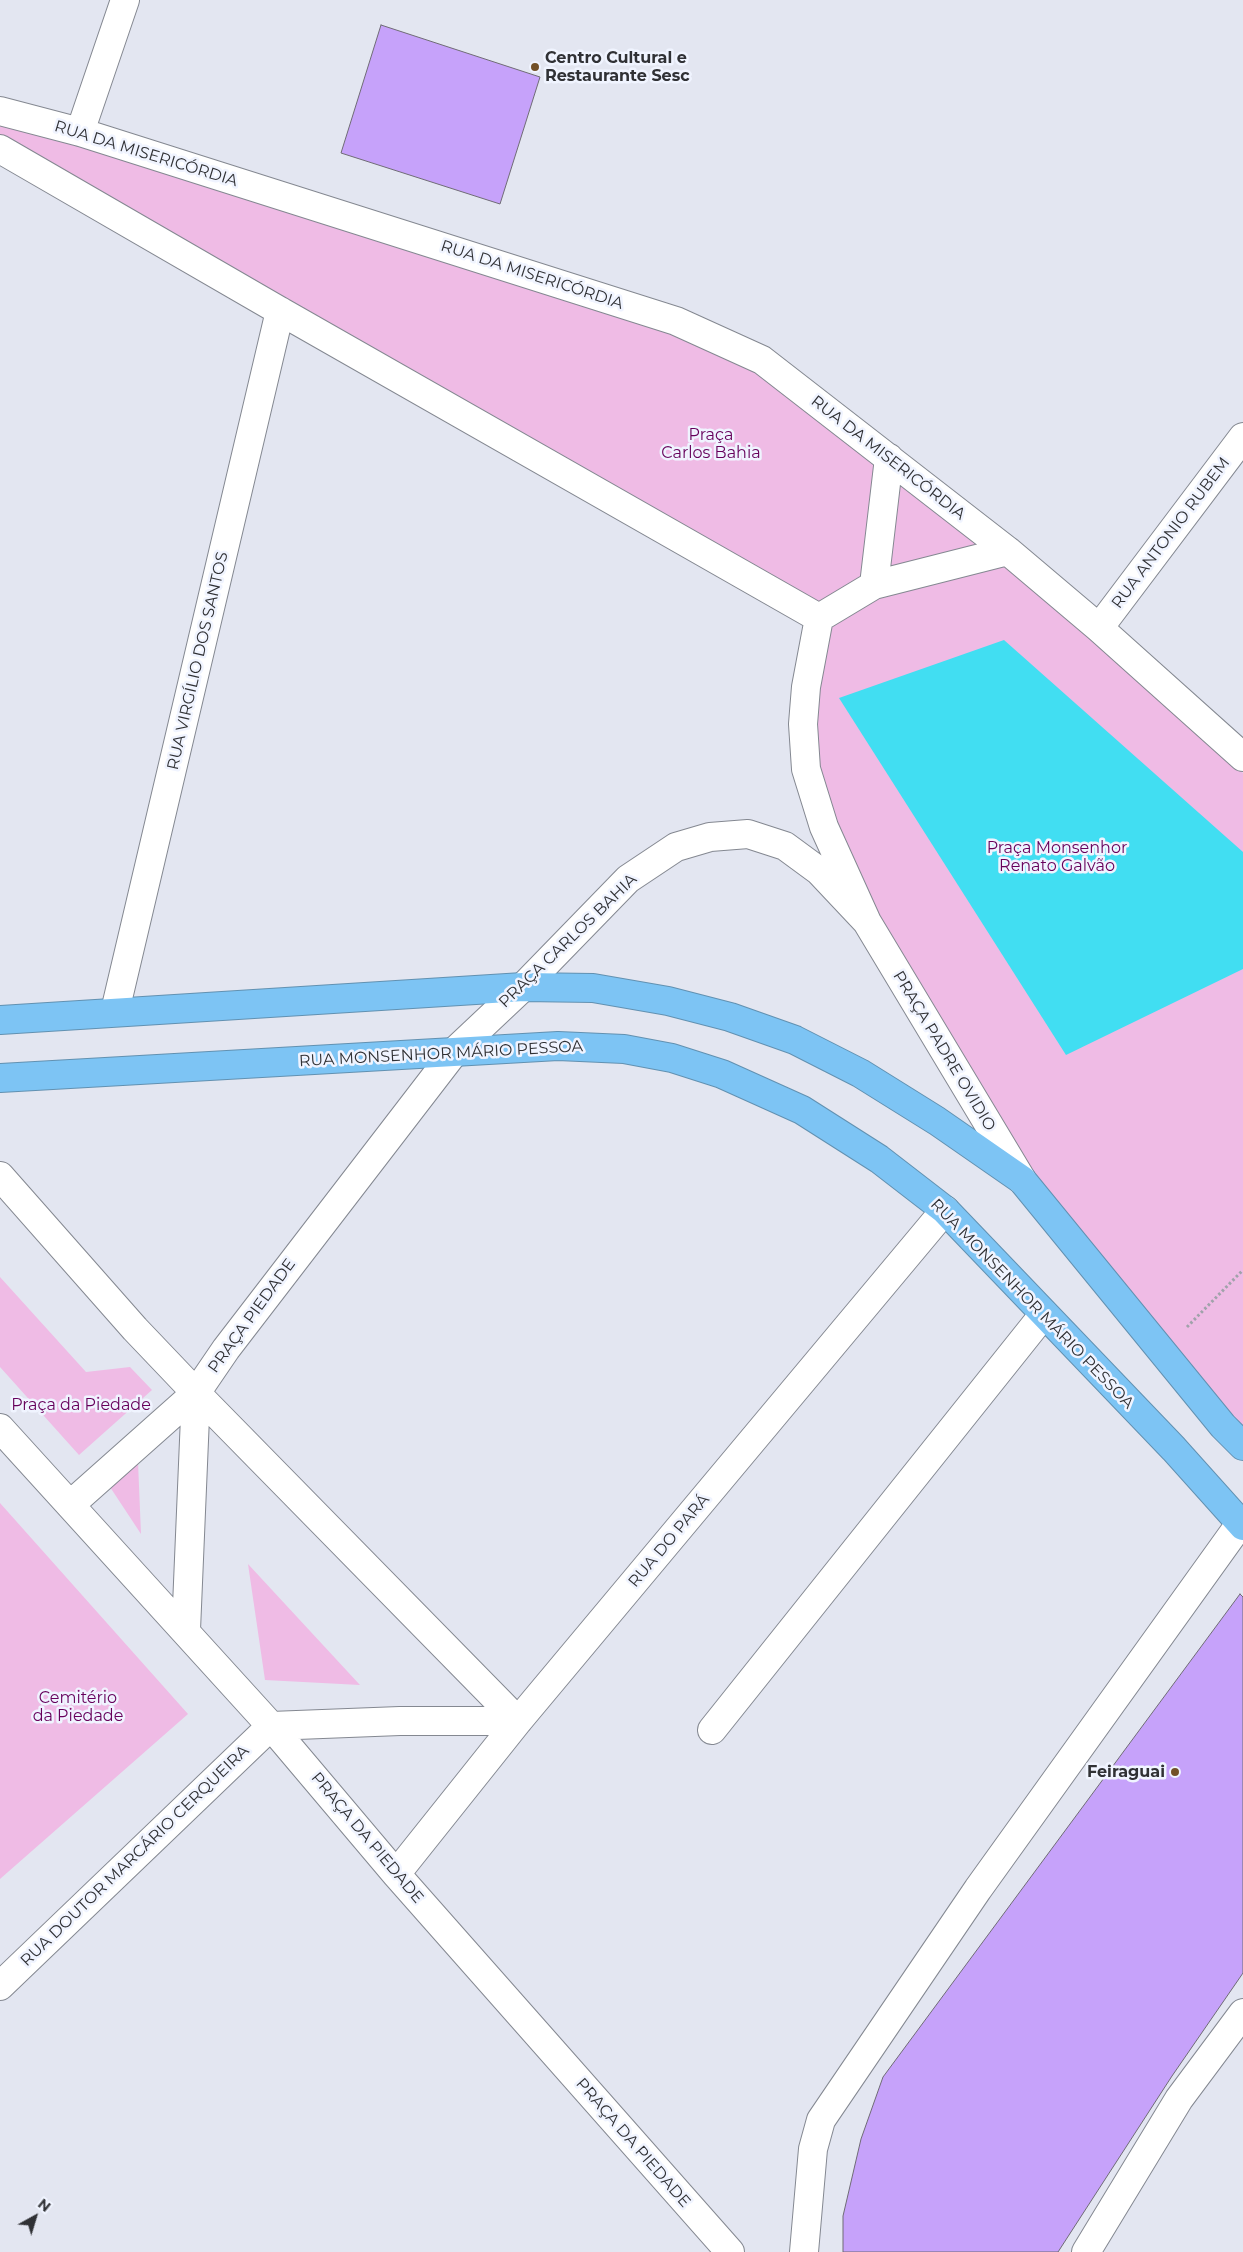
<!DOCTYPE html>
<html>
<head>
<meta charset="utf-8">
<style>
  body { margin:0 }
  #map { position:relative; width:1243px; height:2252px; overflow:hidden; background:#e3e6f1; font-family:Montserrat,sans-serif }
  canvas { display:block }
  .north { position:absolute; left:10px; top:2192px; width:50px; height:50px; -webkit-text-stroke:4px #f0f4ff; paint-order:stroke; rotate:39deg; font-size:14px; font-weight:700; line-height:20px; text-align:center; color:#303135 }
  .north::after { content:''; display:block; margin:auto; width:18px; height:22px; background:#303135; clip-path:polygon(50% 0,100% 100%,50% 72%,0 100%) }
</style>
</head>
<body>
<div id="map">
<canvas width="1243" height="2252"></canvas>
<div class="north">N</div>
</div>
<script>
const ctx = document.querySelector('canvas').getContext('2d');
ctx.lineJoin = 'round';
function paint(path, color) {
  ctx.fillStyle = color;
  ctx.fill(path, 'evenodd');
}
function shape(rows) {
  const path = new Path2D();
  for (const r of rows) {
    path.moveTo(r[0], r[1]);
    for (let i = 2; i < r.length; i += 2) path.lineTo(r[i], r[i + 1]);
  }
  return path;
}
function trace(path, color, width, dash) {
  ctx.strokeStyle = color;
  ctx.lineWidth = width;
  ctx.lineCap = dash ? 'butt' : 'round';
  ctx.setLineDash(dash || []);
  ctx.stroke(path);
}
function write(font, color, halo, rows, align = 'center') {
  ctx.font = font + ' Montserrat,sans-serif';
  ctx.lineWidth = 5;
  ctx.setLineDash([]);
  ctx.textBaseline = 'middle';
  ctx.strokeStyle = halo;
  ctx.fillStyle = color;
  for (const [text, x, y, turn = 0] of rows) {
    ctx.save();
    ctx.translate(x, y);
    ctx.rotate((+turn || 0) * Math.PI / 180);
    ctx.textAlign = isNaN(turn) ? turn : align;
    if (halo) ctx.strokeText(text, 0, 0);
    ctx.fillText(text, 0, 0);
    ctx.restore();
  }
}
const green = shape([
  [0,111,762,360,1004,563,1243,773,1243,1428,1033,1178,877,918,833,824,815,765,819,618,0,149],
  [0,1277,86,1372,130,1367,152,1390,79,1455,0,1367],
  [138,1462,141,1534,110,1487],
  [0,1503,188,1714,0,1879],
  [248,1564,360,1685,265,1680]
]);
const water = shape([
  [1004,640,1243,852,1243,969,1066,1055,839,698]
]);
const building = shape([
  [381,25,540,77,500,204,341,153,381,25],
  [1240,1594,1243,1597,1243,1973,1172,2076,1058,2252,843,2252,843,2216,861,2139,883,2077,1240,1594]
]);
const path = shape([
  [1187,1327,1243,1270]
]);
const minor = shape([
  [0,111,80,132,676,321,762,360,1008,551,1099,628,1243,757],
  [80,132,125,0],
  [0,149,280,311,819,618],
  [1008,551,874,585,819,618,806,687,803,724,806,769,824,827,867,922,1022,1180],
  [874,585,889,458],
  [1099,628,1243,437],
  [115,1011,280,311],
  [0,1176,135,1329,196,1393,518,1721],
  [0,1428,271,1726,396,1874,730,2252],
  [70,1505,196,1393],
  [186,1630,196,1393,226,1349,455,1051,523,987,628,879,676,847,710,837,748,834,785,846,819,871,867,922],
  [712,1730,1044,1314],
  [396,1874,518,1721,945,1210],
  [0,1986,271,1726,400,1721,518,1721],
  [804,2252,813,2149,821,2120,978,1889,1240,1524],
  [1086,2252,1179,2099,1243,2013]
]);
const highway = shape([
  [0,1020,523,987,593,988,668,1001,730,1017,795,1040,860,1073,937,1121,1022,1180,1223,1426,1243,1446],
  [0,1078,558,1046,624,1049,672,1058,722,1074,802,1110,879,1159,945,1210,1174,1449,1243,1526]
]);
const markers = [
  [535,67,5,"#725028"],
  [1175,1772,5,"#725028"]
];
const poiNames = [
  ["Centro Cultural e",545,58],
  ["Restaurante Sesc",545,76],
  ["Feiraguai",1165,1772,"right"]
];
const streetNames = [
  ["RUA DA MISERICÓRDIA",146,154,17],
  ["RUA DA MISERICÓRDIA",532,275,18],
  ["RUA DA MISERICÓRDIA",888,458,38],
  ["RUA ANTONIO RUBEM",1171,533,-53],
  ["RUA VIRGÍLIO DOS SANTOS",198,661,-77],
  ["PRAÇA CARLOS BAHIA",568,941,-44],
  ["PRAÇA PADRE OVIDIO",944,1051,59],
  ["RUA MONSENHOR MÁRIO PESSOA",441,1054,-3],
  ["RUA MONSENHOR MÁRIO PESSOA",1032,1304,46],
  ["PRAÇA PIEDADE",252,1316,-54],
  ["RUA DO PARÁ",669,1541,-50],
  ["PRAÇA DA PIEDADE",367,1838,50],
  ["RUA DOUTOR MARCÁRIO CERQUEIRA",135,1856,-44],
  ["PRAÇA DA PIEDADE",633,2143,49]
];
const parkNames = [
  ["Praça",711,435],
  ["Carlos Bahia",711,453],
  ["Praça Monsenhor",1057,848],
  ["Renato Galvão",1057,866],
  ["Praça da Piedade",81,1405],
  ["Cemitério",78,1698],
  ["da Piedade",78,1716]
];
paint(green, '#efbbe5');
paint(water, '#41def2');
paint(building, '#c6a2fa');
trace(building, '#6f6b75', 1);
trace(minor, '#848891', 30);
trace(highway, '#6291b1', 30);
trace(path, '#a0a2aa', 3, [2.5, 2.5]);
trace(minor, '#fff', 28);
trace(highway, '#7dc4f4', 28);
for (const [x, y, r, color] of markers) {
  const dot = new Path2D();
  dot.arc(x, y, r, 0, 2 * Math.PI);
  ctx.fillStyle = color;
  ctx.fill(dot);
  trace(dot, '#f0f4ff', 2);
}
write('bold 16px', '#303135', '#f0f4ff', poiNames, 'left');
write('16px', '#303135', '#f0f4ff', streetNames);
write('16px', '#66005b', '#f0f4ff', parkNames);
</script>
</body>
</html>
